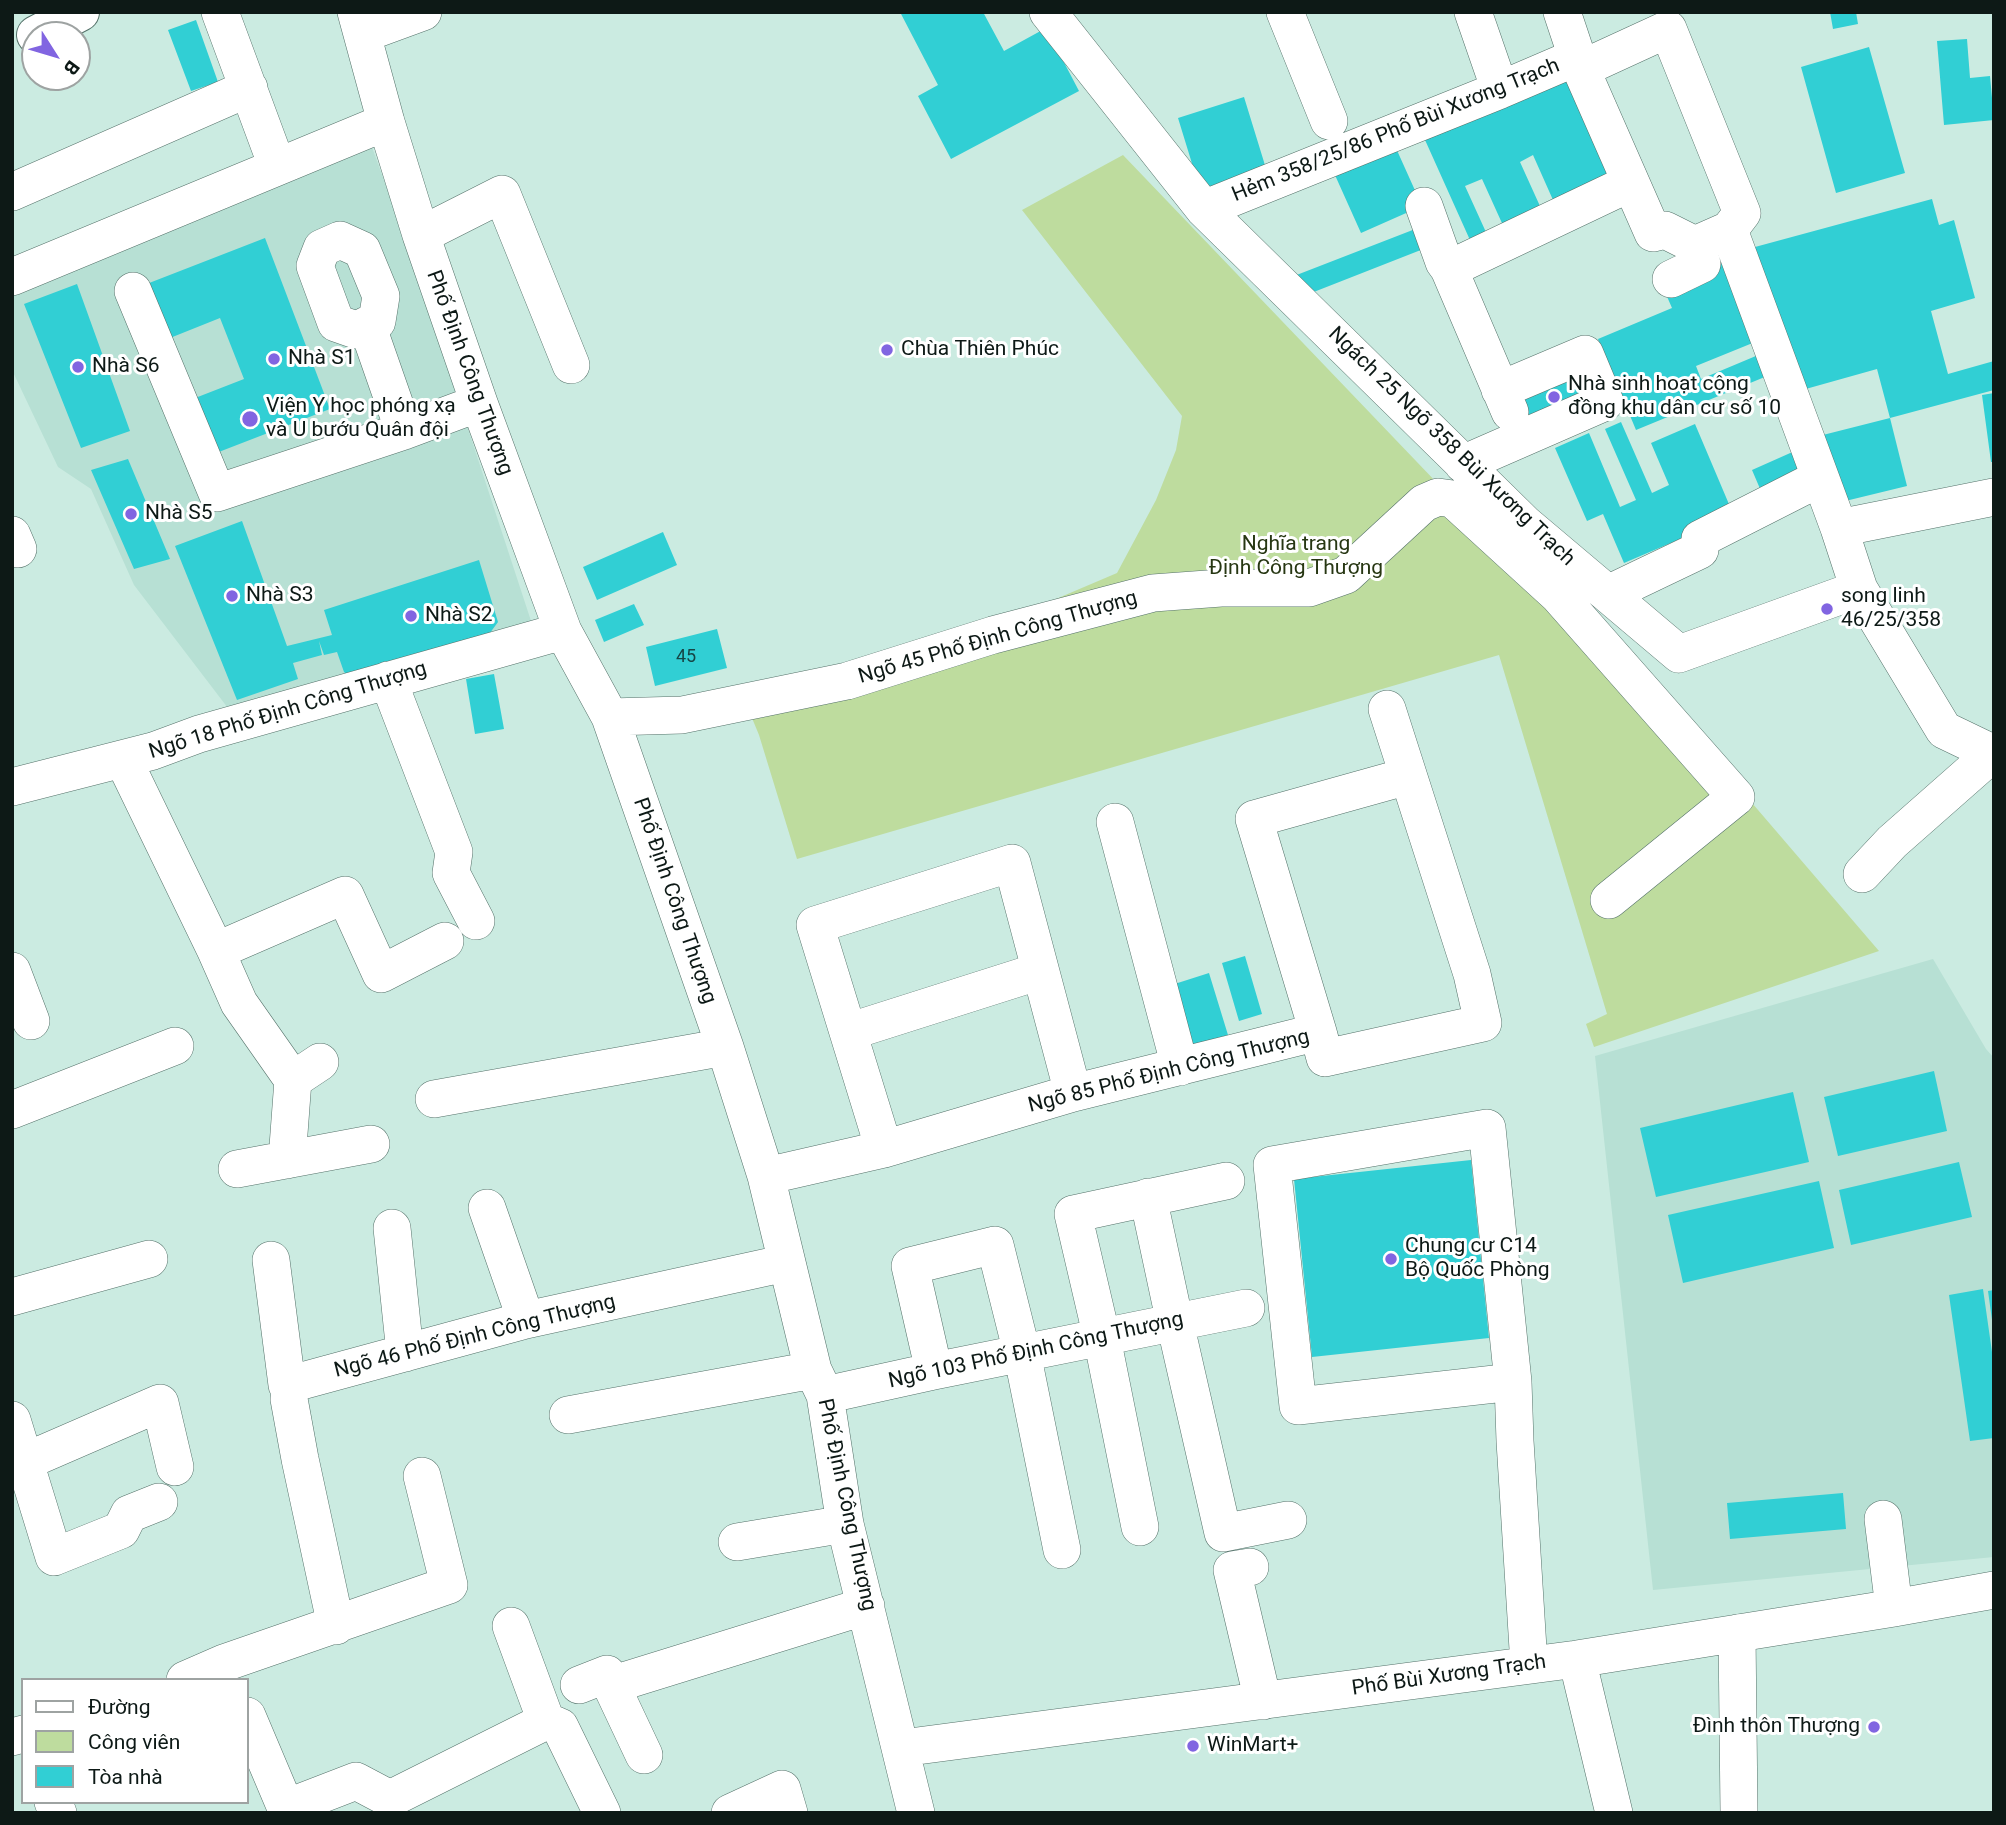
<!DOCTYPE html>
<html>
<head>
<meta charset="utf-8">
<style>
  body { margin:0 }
  #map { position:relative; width:2006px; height:1825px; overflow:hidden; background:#cbebe1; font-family:Roboto,sans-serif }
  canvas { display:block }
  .frame { position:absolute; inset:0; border:14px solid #0d1916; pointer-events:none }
  .legend { position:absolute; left:21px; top:1678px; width:228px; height:126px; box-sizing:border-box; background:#fff; border:2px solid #9ea3a2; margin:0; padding:9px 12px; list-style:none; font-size:21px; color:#0d1916 }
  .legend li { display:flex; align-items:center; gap:14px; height:35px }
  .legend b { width:35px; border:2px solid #9ea3a2 }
  .north { position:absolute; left:21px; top:21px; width:70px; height:70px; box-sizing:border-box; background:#fff; border:2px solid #9ea3a2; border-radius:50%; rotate:127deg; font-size:19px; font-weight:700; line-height:28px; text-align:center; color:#0d1916 }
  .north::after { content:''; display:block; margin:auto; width:24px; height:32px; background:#8165e1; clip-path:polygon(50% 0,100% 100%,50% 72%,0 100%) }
</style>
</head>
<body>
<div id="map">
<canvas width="2006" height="1825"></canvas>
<div class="frame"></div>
<ul class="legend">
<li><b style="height:9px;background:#fff"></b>Đường</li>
<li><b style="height:19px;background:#bedc9e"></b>Công viên</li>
<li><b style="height:19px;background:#31cfd4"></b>Tòa nhà</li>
</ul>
<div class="north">B</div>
</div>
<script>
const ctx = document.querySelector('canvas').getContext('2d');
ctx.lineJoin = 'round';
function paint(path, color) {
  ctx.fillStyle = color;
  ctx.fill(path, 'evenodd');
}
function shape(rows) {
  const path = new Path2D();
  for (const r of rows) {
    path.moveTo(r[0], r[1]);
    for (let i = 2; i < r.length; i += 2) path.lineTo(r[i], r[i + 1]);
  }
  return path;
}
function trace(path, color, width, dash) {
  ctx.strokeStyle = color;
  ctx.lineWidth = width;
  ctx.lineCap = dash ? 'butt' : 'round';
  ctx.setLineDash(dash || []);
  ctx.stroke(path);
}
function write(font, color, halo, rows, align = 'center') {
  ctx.font = font + ' Roboto,sans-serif';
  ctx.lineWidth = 6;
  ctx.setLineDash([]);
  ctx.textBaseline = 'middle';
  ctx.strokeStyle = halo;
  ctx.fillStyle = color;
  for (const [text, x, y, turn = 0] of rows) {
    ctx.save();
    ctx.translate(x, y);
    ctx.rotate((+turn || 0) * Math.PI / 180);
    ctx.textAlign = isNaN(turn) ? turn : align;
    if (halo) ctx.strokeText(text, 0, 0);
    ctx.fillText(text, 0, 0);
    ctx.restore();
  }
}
const built = shape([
  [368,136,412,258,533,627,234,716,134,585,91,489,58,467,12,370,12,286],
  [1933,959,1986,1049,1994,1058,1994,1557,1653,1590,1595,1056]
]);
const green = shape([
  [1123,155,1439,485,1583,606,1879,951,1594,1047,1586,1024,1607,1014,1499,655,797,859,759,735,745,701,929,653,1117,573,1156,500,1176,450,1182,416,1022,210]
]);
const building = shape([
  [900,12,983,12,1004,51,1046,28,1079,91,951,159,918,96,938,85],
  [1830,12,1856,12,1858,24,1833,29],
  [196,20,218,82,191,91,168,30],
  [1967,39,1970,78,1990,76,1994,120,1944,125,1937,41],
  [1869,47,1905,173,1836,193,1801,67],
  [1568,65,1620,180,1557,209,1533,155,1520,162,1544,215,1506,232,1482,179,1465,186,1490,241,1474,249,1421,131],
  [1244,97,1268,175,1202,196,1178,118],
  [1391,137,1422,206,1361,233,1330,164],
  [1932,199,1939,225,1954,220,1975,298,1931,311,1948,374,1994,361,1994,390,1890,418,1877,369,1795,392,1755,247],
  [1423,226,1431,246,1301,297,1294,276],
  [265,238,330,409,211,455,190,400,244,379,220,318,165,340,144,285],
  [1726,258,1760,340,1696,366,1701,379,1763,353,1772,374,1636,430,1598,339,1672,308,1662,285],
  [77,284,130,431,81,448,24,304],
  [1580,361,1597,402,1528,432,1511,391],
  [1994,393,1994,462,1991,462,1982,395],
  [1890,418,1907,486,1833,504,1815,437],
  [1621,422,1652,493,1669,485,1651,443,1695,424,1734,516,1624,563,1603,514,1587,521,1555,448,1589,433,1620,507,1636,500,1605,429],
  [1797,450,1806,470,1761,491,1752,470],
  [128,459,170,559,134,569,91,470],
  [242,521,287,646,332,635,324,610,479,560,498,622,487,637,350,677,344,672,337,652,324,655,319,641,322,655,293,663,298,679,237,700,175,546],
  [663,532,677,565,597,600,583,567],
  [634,604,644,625,604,642,595,620],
  [717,629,727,668,655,686,646,647],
  [494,674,504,729,475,734,466,679],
  [1245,956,1262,1014,1239,1021,1222,963],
  [1209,973,1228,1035,1181,1050,1162,988],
  [1934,1071,1947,1131,1838,1156,1824,1097],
  [1793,1092,1809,1162,1656,1197,1640,1128],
  [1471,1160,1489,1338,1312,1357,1294,1179],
  [1959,1162,1972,1217,1851,1245,1839,1190],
  [1819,1181,1834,1248,1683,1283,1668,1215],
  [1983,1289,1994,1366,1994,1438,1970,1441,1949,1295],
  [1994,1290,1994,1320,1992,1320,1988,1291],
  [1843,1493,1846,1529,1730,1539,1727,1503]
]);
const minor = shape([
  [220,12,277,166],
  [356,12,386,122,421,235,479,403,563,631,610,717,725,1047,766,1176,813,1370,825,1395,845,1524,916,1813],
  [1048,12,1204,209,1525,524,1679,654,1859,589,1944,730,1994,754],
  [1285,12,1329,121],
  [1473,12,1500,90],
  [1562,12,1581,69,1653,233,1665,230,1695,245],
  [363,34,423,12],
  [1581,69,1668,29,1742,213,1729,230,1695,245],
  [12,192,249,88],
  [1424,206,1444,262,1449,269,1510,412],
  [1204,209,1500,90,1577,57],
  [1729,230,1839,528,1859,589],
  [421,235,502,194,571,365],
  [340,240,362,250,381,296,377,321,356,330,336,323,315,266,322,248,340,240],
  [1449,269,1630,183],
  [12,277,386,122],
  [1671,279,1702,264,1695,245],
  [133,291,217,493,404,431,479,403],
  [367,325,404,431],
  [1463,464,1605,402,1585,354,1500,390],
  [1839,528,1994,497],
  [12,535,18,549],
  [1608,594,1700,550,1700,539,1820,478],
  [388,680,454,852,451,873,476,921],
  [610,717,682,715,847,681,993,635,1153,593,1221,588,1309,588,1346,575,1424,503,1438,497,1453,499,1558,595,1736,797,1609,900],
  [123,759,216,951,239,1003,293,1080],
  [12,787,153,751,199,734,563,631],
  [1115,822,1180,1067],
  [1862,874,1892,842,1993,753],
  [216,951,345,895,381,974,445,941],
  [12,971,31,1021],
  [848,1032,1040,971],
  [1318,1032,1254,819,1408,776],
  [293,1080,320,1062],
  [434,1099,725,1047],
  [12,1110,175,1046],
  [884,1149,815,925,1012,863,1073,1093],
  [287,1160,293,1080],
  [237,1169,371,1144],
  [766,1176,884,1149,1073,1093,1318,1032,1325,1058,1483,1023,1472,974,1387,709],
  [1148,1197,1175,1323,1223,1533,1288,1520],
  [487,1208,526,1320],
  [392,1228,405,1353],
  [271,1260,287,1385,526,1320,786,1263],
  [12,1297,149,1259],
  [934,1371,910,1266,995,1245,1022,1353,1062,1550],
  [1513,1382,1298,1406,1272,1165,1487,1128,1513,1382,1515,1441,1529,1665],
  [825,1395,934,1371,1246,1308],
  [289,1399,300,1459,336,1626],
  [568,1415,813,1370],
  [12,1420,54,1557,121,1530,129,1514,159,1502],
  [24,1462,160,1403,175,1467],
  [1883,1519,1894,1608],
  [1140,1527,1102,1338,1073,1214,1226,1181],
  [737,1542,845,1524],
  [1250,1567,1232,1570,1263,1701],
  [511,1626,546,1721,560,1727,602,1813],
  [1737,1633,1739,1813],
  [1577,1659,1614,1813],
  [185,1680,224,1663,449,1585,422,1476],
  [579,1685,607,1674,611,1685],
  [247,1716,288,1813],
  [12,1737,23,1734],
  [902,1748,1577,1659,1894,1608,1994,1590],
  [644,1755,611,1685,866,1606],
  [53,1802,58,1813],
  [286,1808,356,1781,390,1799,546,1721],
  [730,1813,782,1789,789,1813]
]);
const major = shape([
  [36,35,80,12]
]);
const markers = [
  [887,350,7,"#8165e1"],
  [274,359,7,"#8165e1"],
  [78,367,7,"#8165e1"],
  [1554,397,7,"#8165e1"],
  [250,419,9,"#8165e1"],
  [131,514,7,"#8165e1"],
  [232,596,7,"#8165e1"],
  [1827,609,7,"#8165e1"],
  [411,616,7,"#8165e1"],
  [1391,1259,7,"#8165e1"],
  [1874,1727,7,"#8165e1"],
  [1193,1746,7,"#8165e1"]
];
const numberNames = [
  ["45",686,657]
];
const streetNames = [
  ["Hẻm 358/25/86 Phố Bùi Xương Trạch",1396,131,-22],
  ["Phố Định Công Thượng",469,373,70],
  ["Ngách 25 Ngõ 358 Bùi Xương Trạch",1451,447,44],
  ["Ngõ 45 Phố Định Công Thượng",998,638,-16],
  ["Ngõ 18 Phố Định Công Thượng",288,711,-17],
  ["Phố Định Công Thượng",674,901,71],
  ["Ngõ 85 Phố Định Công Thượng",1169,1072,-14],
  ["Ngõ 46 Phố Định Công Thượng",475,1337,-14],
  ["Ngõ 103 Phố Định Công Thượng",1036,1351,-12],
  ["Phố Định Công Thượng",846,1505,78],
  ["Phố Bùi Xương Trạch",1449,1676,-8]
];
const poiNames = [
  ["Chùa Thiên Phúc",901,350],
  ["Nhà S1",288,359],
  ["Nhà S6",92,367],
  ["Nhà sinh hoạt cộng",1568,385],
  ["đồng khu dân cư số 10",1568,409],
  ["Viện Y học phóng xạ",266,407],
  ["và U bướu Quân đội",266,431],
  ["Nhà S5",145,514],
  ["Nhà S3",246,596],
  ["song linh",1841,597],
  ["46/25/358",1841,621],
  ["Nhà S2",425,616],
  ["Chung cư C14",1405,1247],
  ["Bộ Quốc Phòng",1405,1271],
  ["Đình thôn Thượng",1860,1727,"right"],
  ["WinMart+",1207,1746]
];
const parkNames = [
  ["Nghĩa trang",1296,545],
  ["Định Công Thượng",1296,569]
];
paint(built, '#b7e0d4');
paint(green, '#bedc9e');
paint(building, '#31cfd4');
trace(minor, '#55726a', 38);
trace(major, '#55726a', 40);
trace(minor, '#fff', 37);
trace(major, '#fff', 38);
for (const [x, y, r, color] of markers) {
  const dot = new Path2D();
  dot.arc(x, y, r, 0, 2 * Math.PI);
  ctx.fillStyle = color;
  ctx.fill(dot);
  trace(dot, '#fff', 2.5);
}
write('18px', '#164646', null, numberNames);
write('21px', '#0d1916', '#fff', streetNames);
write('21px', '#0d1916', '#fff', poiNames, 'left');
write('21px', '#273713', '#fff', parkNames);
</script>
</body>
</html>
